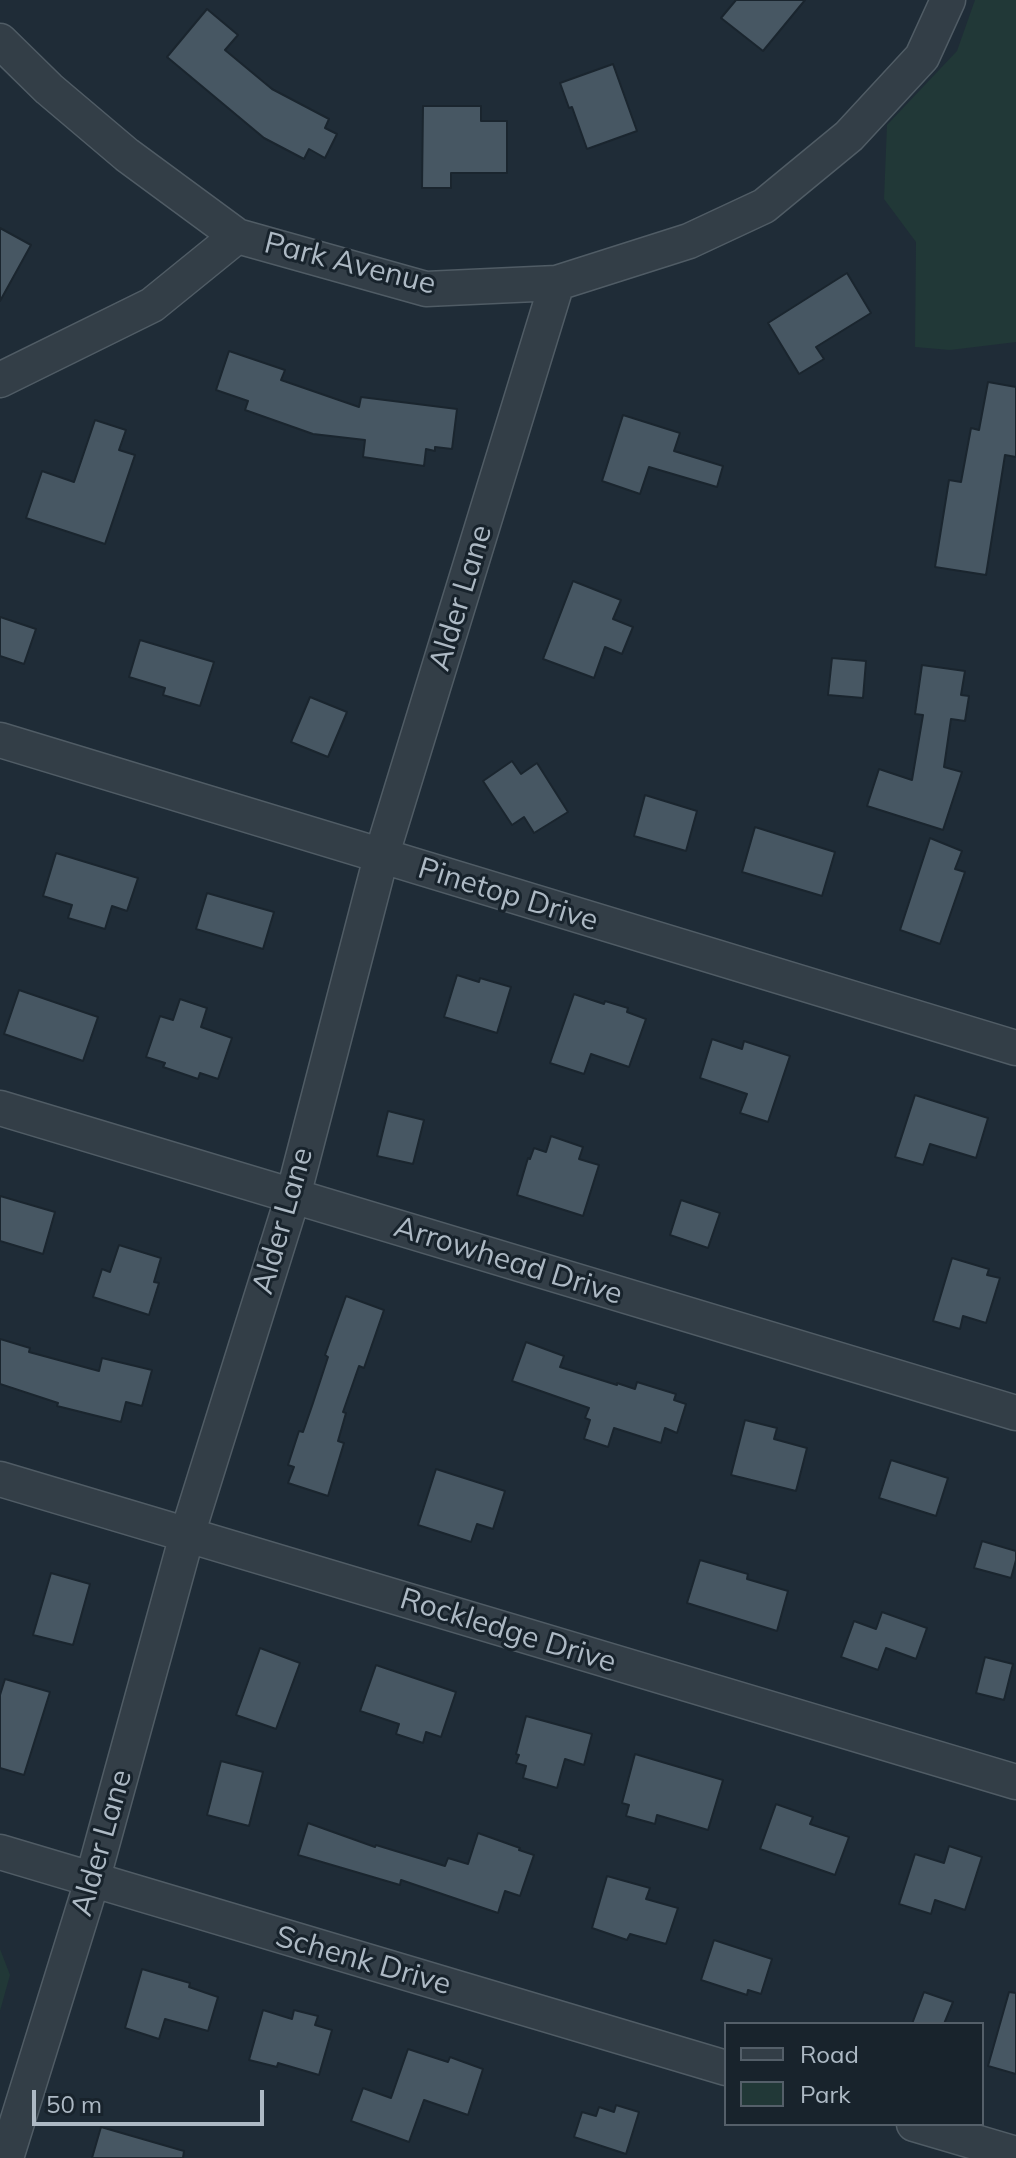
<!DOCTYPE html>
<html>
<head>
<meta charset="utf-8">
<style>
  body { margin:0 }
  #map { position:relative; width:1016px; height:2158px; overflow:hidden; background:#1f2c37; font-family:Mulish,sans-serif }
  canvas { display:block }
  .legend { position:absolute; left:724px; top:2022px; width:260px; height:104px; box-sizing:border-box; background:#18232c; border:2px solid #545f69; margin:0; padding:10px 14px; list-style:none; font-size:24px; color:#adb9c4 }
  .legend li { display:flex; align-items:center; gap:16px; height:40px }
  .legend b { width:40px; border:2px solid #545f69 }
  .scale { position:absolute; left:32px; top:2090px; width:232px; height:36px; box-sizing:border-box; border:4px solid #adb9c4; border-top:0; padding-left:10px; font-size:24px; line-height:28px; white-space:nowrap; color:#adb9c4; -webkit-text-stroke:6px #18232c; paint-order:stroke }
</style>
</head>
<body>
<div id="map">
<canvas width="1016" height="2158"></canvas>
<ul class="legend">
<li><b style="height:10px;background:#333e47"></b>Road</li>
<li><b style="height:22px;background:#213837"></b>Park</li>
</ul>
<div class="scale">50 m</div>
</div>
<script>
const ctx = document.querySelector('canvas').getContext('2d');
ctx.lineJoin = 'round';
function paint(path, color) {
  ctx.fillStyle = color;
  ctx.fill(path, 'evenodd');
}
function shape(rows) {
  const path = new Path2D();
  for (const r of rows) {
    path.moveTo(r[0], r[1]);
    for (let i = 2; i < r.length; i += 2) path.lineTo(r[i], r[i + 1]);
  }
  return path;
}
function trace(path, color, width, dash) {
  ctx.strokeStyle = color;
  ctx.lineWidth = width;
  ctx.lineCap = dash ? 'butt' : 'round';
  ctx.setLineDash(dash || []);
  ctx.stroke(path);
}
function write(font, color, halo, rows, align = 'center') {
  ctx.font = font + ' Mulish,sans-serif';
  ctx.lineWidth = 6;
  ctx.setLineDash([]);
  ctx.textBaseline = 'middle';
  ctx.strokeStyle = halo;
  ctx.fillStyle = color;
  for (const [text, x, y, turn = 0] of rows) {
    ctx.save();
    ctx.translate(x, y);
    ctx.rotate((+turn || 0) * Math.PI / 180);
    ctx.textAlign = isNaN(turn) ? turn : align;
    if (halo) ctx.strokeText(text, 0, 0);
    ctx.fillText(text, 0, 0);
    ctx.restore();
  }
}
const green = shape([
  [975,0,1016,0,1016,342,950,350,915,347,916,242,884,199,887,125,957,51],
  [0,1949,10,1975,0,2011]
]);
const building = shape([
  [736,0,805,0,763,51,721,18,736,0],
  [207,9,238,35,225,50,272,89,329,119,325,128,337,134,325,158,309,149,304,159,264,138,167,57,207,9],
  [613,64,637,131,587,149,572,107,569,108,560,83,613,64],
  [423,106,481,106,481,121,507,121,507,173,451,173,451,188,422,188,423,106],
  [0,228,31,245,0,301,0,228],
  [847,273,871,313,816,347,824,359,799,374,768,323,847,273],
  [229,351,285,370,281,380,359,407,361,397,457,409,452,449,435,447,435,451,426,449,424,466,363,457,365,440,313,434,245,410,248,401,216,390,229,351],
  [988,382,1016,387,1016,457,1005,455,986,575,935,567,949,480,961,482,971,428,979,430,988,382],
  [623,415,680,433,674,451,723,466,717,487,649,467,640,494,602,481,623,415],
  [95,420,126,430,119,450,135,455,105,544,26,518,42,471,74,482,95,420],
  [573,581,621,600,613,619,633,627,622,654,605,647,594,678,543,659,573,581],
  [0,617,36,629,24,664,0,656,0,617],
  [140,640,214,662,200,706,163,695,165,688,129,677,140,640],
  [832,658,866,661,863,698,828,695,832,658],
  [922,665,965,671,961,695,969,696,965,721,951,719,944,767,962,772,943,830,867,806,879,769,912,780,923,715,915,714,922,665],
  [310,697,347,712,328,757,291,742,310,697],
  [512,761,521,774,537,763,568,812,534,833,524,817,512,825,483,781,512,761],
  [645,795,697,811,686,851,634,836,645,795],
  [755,827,835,852,822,896,742,872,755,827],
  [930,838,962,851,955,869,965,872,940,944,900,930,930,838],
  [56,853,138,878,127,911,112,906,105,929,68,918,72,905,43,896,56,853],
  [207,893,274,912,263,949,196,929,207,893],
  [457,975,479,982,480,978,511,987,497,1033,444,1017,457,975],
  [19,990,98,1017,83,1061,4,1034,19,990],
  [574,994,604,1004,605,1001,628,1008,627,1012,646,1019,629,1067,591,1054,584,1074,550,1063,574,994],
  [180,999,207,1008,201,1027,232,1038,218,1079,200,1073,198,1079,163,1067,165,1063,146,1057,160,1016,173,1020,180,999],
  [712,1039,742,1049,744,1041,790,1056,768,1122,740,1113,747,1094,700,1078,712,1039],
  [915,1095,988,1118,976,1158,930,1144,923,1165,895,1157,915,1095],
  [388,1111,424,1120,413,1164,377,1156,388,1111],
  [551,1136,583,1147,579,1159,599,1165,583,1216,517,1195,528,1158,530,1159,534,1148,546,1152,551,1136],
  [0,1196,55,1212,43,1254,0,1241,0,1196],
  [681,1200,720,1213,708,1248,670,1235,681,1200],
  [119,1245,161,1258,154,1282,159,1283,149,1315,93,1297,102,1269,110,1272,119,1245],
  [952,1258,989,1269,987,1275,1000,1278,986,1323,963,1316,960,1329,933,1321,952,1258],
  [346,1296,384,1310,364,1368,359,1366,343,1412,346,1413,338,1441,344,1443,328,1496,288,1483,294,1467,288,1465,299,1431,303,1432,313,1403,328,1357,325,1355,346,1296],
  [0,1339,30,1348,29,1352,99,1371,102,1358,152,1370,142,1406,126,1402,121,1422,57,1406,58,1403,0,1384,0,1339],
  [526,1342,564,1356,560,1367,617,1385,617,1383,635,1389,637,1382,676,1394,674,1400,686,1404,677,1433,665,1428,661,1443,614,1428,608,1447,584,1439,590,1420,585,1418,589,1408,512,1381,526,1342],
  [745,1420,777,1428,774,1439,807,1448,796,1491,731,1475,745,1420],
  [891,1460,948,1478,936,1516,879,1498,891,1460],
  [436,1469,505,1491,493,1529,477,1524,471,1542,418,1525,436,1469],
  [982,1541,1016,1551,1016,1560,1011,1578,974,1568,982,1541],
  [700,1560,748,1574,747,1579,788,1591,777,1631,687,1603,700,1560],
  [51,1573,90,1584,73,1645,33,1635,51,1573],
  [882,1612,927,1628,916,1659,886,1648,878,1670,841,1657,854,1621,876,1629,882,1612],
  [260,1648,300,1663,276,1729,236,1715,260,1648],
  [985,1657,1013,1664,1004,1700,976,1693,985,1657],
  [376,1665,456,1692,441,1737,426,1732,423,1743,396,1734,399,1724,360,1711,376,1665],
  [5,1679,50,1692,24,1775,0,1768,0,1695,5,1679],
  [526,1716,592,1734,584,1765,565,1759,557,1788,523,1778,526,1766,516,1763,519,1755,516,1754,526,1716],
  [635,1754,723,1780,708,1830,657,1815,655,1824,626,1816,629,1805,622,1803,635,1754],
  [221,1761,263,1772,249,1826,207,1815,221,1761],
  [776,1804,813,1817,810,1824,849,1837,835,1875,760,1849,776,1804],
  [308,1823,375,1847,376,1845,445,1866,448,1858,468,1864,478,1833,520,1848,519,1850,534,1855,520,1896,505,1891,498,1913,401,1880,400,1885,298,1855,308,1823],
  [949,1846,982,1857,965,1910,935,1900,931,1914,899,1904,915,1854,944,1863,949,1846],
  [607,1876,650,1888,646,1899,678,1908,666,1944,630,1934,627,1940,592,1928,607,1876],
  [714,1940,772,1959,761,1994,748,1990,747,1995,701,1980,714,1940],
  [142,1969,190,1983,189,1987,218,1997,208,2031,165,2019,159,2039,125,2028,142,1969],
  [924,1992,953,2002,944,2024,912,2024,924,1992],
  [1009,1992,1016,1993,1016,2074,988,2066,1009,1992],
  [263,2010,292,2019,294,2010,318,2016,315,2025,332,2030,319,2075,278,2063,277,2067,249,2060,263,2010],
  [408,2049,448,2062,450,2057,483,2069,468,2115,424,2100,409,2142,351,2121,363,2088,391,2098,408,2049],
  [616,2105,639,2112,626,2154,574,2137,582,2112,596,2116,599,2107,614,2112,616,2105],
  [101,2127,184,2151,183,2158,92,2158,101,2127]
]);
const minor = shape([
  [0,41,49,89,127,155,237,236,426,289,557,283,689,241,764,206,849,136,922,57,948,0],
  [0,380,152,305,237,236],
  [0,740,1016,1048],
  [0,1108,1016,1413],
  [0,1479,1016,1782],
  [0,1852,726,2068],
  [914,2124,1016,2154],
  [6,2158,92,1881,187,1535,293,1196,381,857,557,283]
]);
const streetNames = [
  ["Park Avenue",350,264,14],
  ["Alder Lane",461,598,-73],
  ["Pinetop Drive",508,895,17],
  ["Alder Lane",283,1221,-74],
  ["Arrowhead Drive",508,1261,17],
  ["Rockledge Drive",508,1631,17],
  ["Alder Lane",102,1843,-74],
  ["Schenk Drive",363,1961,16]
];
paint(green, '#213837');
paint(building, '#475763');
trace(building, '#1a252e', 2);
trace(minor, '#505c65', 37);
trace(minor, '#333e47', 34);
write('30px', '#adb9c4', '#18232c', streetNames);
</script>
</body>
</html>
